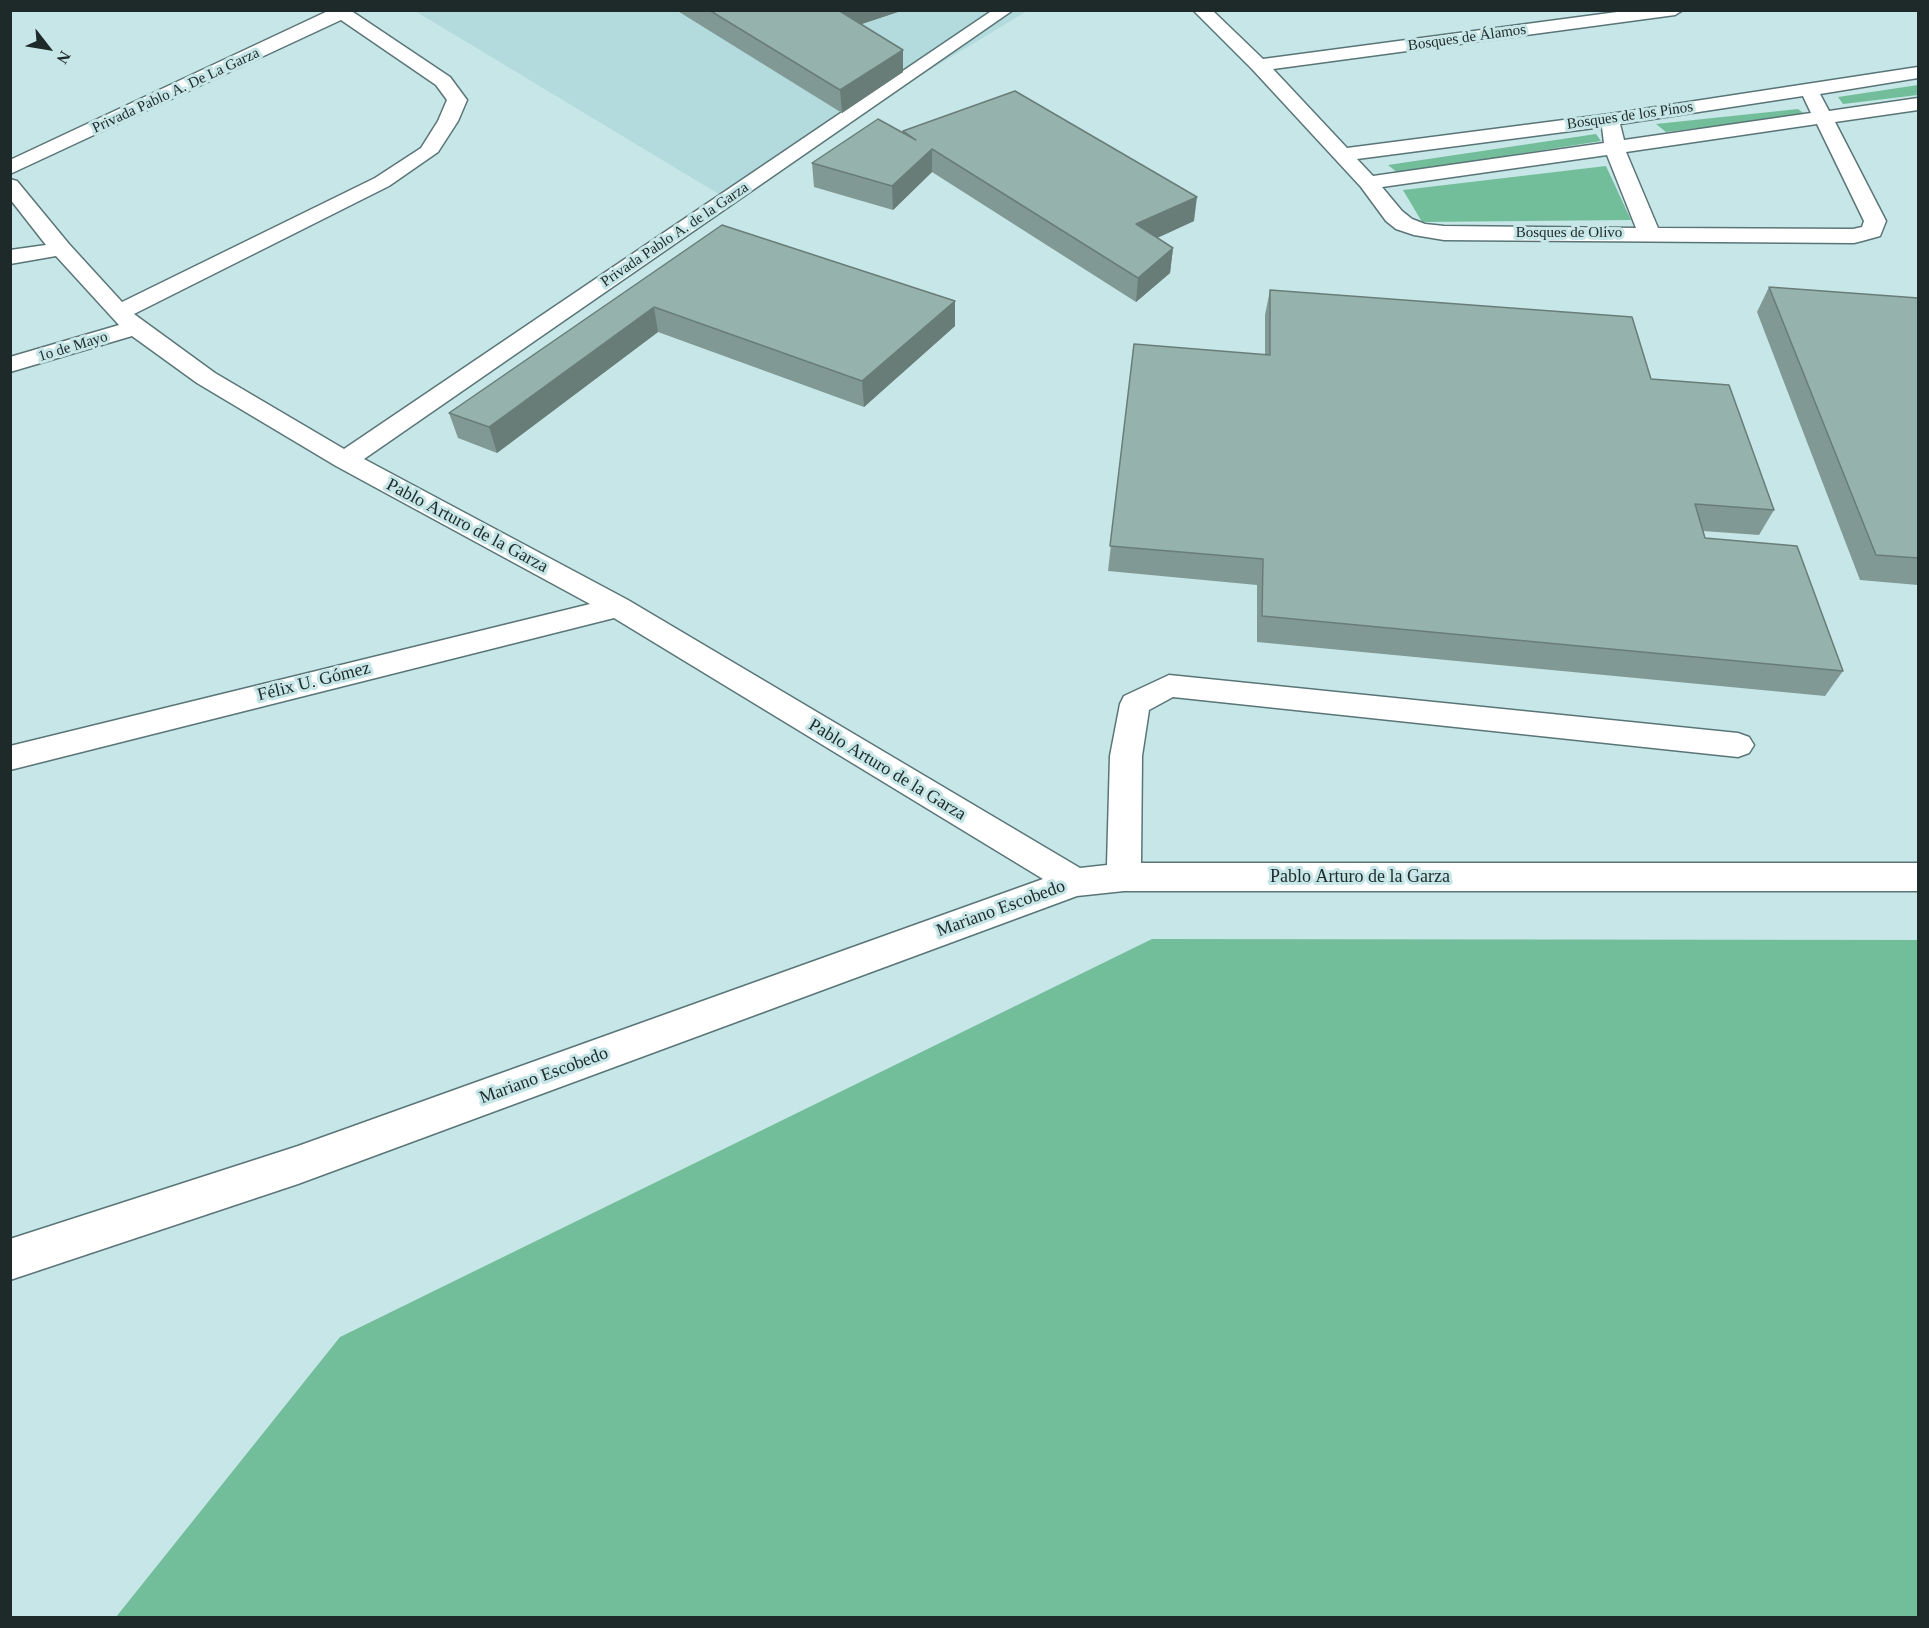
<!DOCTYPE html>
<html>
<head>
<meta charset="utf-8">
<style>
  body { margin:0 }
  #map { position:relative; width:1929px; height:1628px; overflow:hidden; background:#c7e6e7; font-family:"Times New Roman",serif }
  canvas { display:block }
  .frame { position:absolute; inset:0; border:12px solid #1e292a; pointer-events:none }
  .north { position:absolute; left:18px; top:18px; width:60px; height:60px; -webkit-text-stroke:4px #c7e6e7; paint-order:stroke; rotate:121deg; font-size:16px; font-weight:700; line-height:24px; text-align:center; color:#1e292a }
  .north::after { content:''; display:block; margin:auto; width:21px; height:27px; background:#1e292a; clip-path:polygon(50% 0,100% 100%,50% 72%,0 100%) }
</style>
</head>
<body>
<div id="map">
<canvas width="1929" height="1628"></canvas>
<div class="frame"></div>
<div class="north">N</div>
</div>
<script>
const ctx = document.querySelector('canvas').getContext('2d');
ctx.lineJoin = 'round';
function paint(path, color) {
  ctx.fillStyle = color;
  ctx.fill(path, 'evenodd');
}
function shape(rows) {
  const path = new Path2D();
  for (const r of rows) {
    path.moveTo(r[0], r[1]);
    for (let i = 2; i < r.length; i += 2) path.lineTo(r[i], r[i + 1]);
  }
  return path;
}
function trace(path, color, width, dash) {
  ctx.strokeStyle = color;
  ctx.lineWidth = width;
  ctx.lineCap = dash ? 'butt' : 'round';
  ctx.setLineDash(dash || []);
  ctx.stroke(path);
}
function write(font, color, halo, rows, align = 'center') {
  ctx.font = font + ' "Times New Roman",serif';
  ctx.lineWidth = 6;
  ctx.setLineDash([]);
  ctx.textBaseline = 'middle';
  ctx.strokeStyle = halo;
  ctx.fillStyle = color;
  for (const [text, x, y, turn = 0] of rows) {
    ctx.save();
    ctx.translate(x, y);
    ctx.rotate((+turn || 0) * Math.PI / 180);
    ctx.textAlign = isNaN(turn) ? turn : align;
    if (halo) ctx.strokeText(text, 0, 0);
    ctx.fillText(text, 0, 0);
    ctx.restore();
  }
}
const built = shape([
  [415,11,1027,11,722,196]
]);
const green = shape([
  [1918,85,1918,95,1843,104,1838,97],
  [1798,109,1806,115,1666,132,1656,124],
  [1596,134,1601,141,1398,173,1388,165],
  [1606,166,1631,220,1422,222,1403,190],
  [1152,939,1918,940,1918,1617,116,1617,340,1337]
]);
const minor = shape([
  [330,10,350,10,450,77,467,100,458,121,438,152,389,186,134,314,215,373,344,449,993,10,1013,10,364,459,628,600,1080,868,1107,865,1110,756,1120,704,1124,696,1169,675,1738,733,1749,737,1754,745,1749,753,1738,757,1173,697,1149,710,1142,756,1141,863,1918,863,1918,891,1124,891,1077,896,298,1184,10,1280,10,1239,298,1146,1043,879,614,618,10,770,10,746,590,604,336,466,197,383,132,336,10,372,10,357,119,325,56,256,10,264,10,250,46,245,10,199,10,179,17,181,69,244,122,302,375,178,421,148,438,121,447,100,436,85,341,20,10,174,10,160,330,10],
  [1193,10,1212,10,1263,59,1632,10,1683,10,1675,15,1273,69,1347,148,1610,114,1918,67,1918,78,1820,94,1829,111,1918,98,1918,110,1835,122,1886,221,1880,236,1862,241,1854,243,1444,240,1414,235,1396,229,1386,221,1361,187,1252,69,1193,10],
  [1803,96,1811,113,1624,140,1620,124,1803,96],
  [1817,124,1864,221,1862,227,1853,229,1658,228,1626,152,1817,124],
  [1602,127,1604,143,1373,176,1357,159,1602,127],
  [1607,155,1636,228,1444,226,1425,224,1412,219,1402,211,1382,187,1607,155]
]);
const wall = shape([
  [676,10,904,10,861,24,903,50,903,72,842,113],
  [903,131,1194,221,1157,238,1173,248,1170,273,1136,302,932,172,893,210,814,187,812,163,903,133],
  [722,225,955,301,955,326,864,407,658,332,497,453,458,438,449,413],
  [1769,287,1918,298,1918,585,1860,580,1757,312],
  [1270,290,1651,379,1774,510,1759,535,1703,531,1705,538,1843,671,1825,696,1257,642,1257,585,1108,571,1134,344,1265,355,1265,315]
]);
const shadedWall = shape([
  [836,10,904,10,838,32],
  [903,50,903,72,842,113,840,90],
  [932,149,932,172,893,210,892,186],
  [1197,197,1194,221,1133,249,1136,224],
  [1173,248,1170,273,1136,302,1138,278],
  [955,301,955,326,864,407,862,381],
  [654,307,658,332,497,453,489,427]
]);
const building = shape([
  [709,10,838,10,903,50,840,90,709,10],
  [1015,91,1197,197,1136,224,1173,248,1138,278,932,149,892,186,812,163,878,119,916,140,903,131,1015,91],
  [722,225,955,301,862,381,654,307,489,427,449,413,722,225],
  [1769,287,1918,298,1918,558,1876,555,1769,287],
  [1270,290,1632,317,1651,379,1729,385,1774,510,1695,504,1705,538,1797,546,1843,671,1262,616,1263,559,1110,546,1134,344,1270,355,1270,290]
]);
const farStreetnames = [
  ["Bosques de Álamos",1467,38,-8],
  ["Privada Pablo A. De La Garza",176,91,-25],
  ["Bosques de los Pinos",1630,116,-8],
  ["Bosques de Olivo",1569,233],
  ["Privada Pablo A. de la Garza",675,235,-34],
  ["1o de Mayo",73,347,-17]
];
const streetNames = [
  ["Pablo Arturo de la Garza",467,526,28],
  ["Félix U. Gómez",314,682,-14],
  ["Pablo Arturo de la Garza",887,770,31],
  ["Pablo Arturo de la Garza",1360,877],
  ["Mariano Escobedo",1001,909,-20],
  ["Mariano Escobedo",544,1076,-20]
];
paint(built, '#b3dbdd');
paint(green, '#73be9a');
trace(minor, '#5a7577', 3);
paint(minor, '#fff');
paint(wall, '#819994');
paint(shadedWall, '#697d78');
paint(building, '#96b2ac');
trace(building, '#697d78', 1.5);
write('15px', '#1e292a', '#c7e6e7', farStreetnames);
write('18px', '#1e292a', '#c7e6e7', streetNames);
</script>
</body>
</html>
